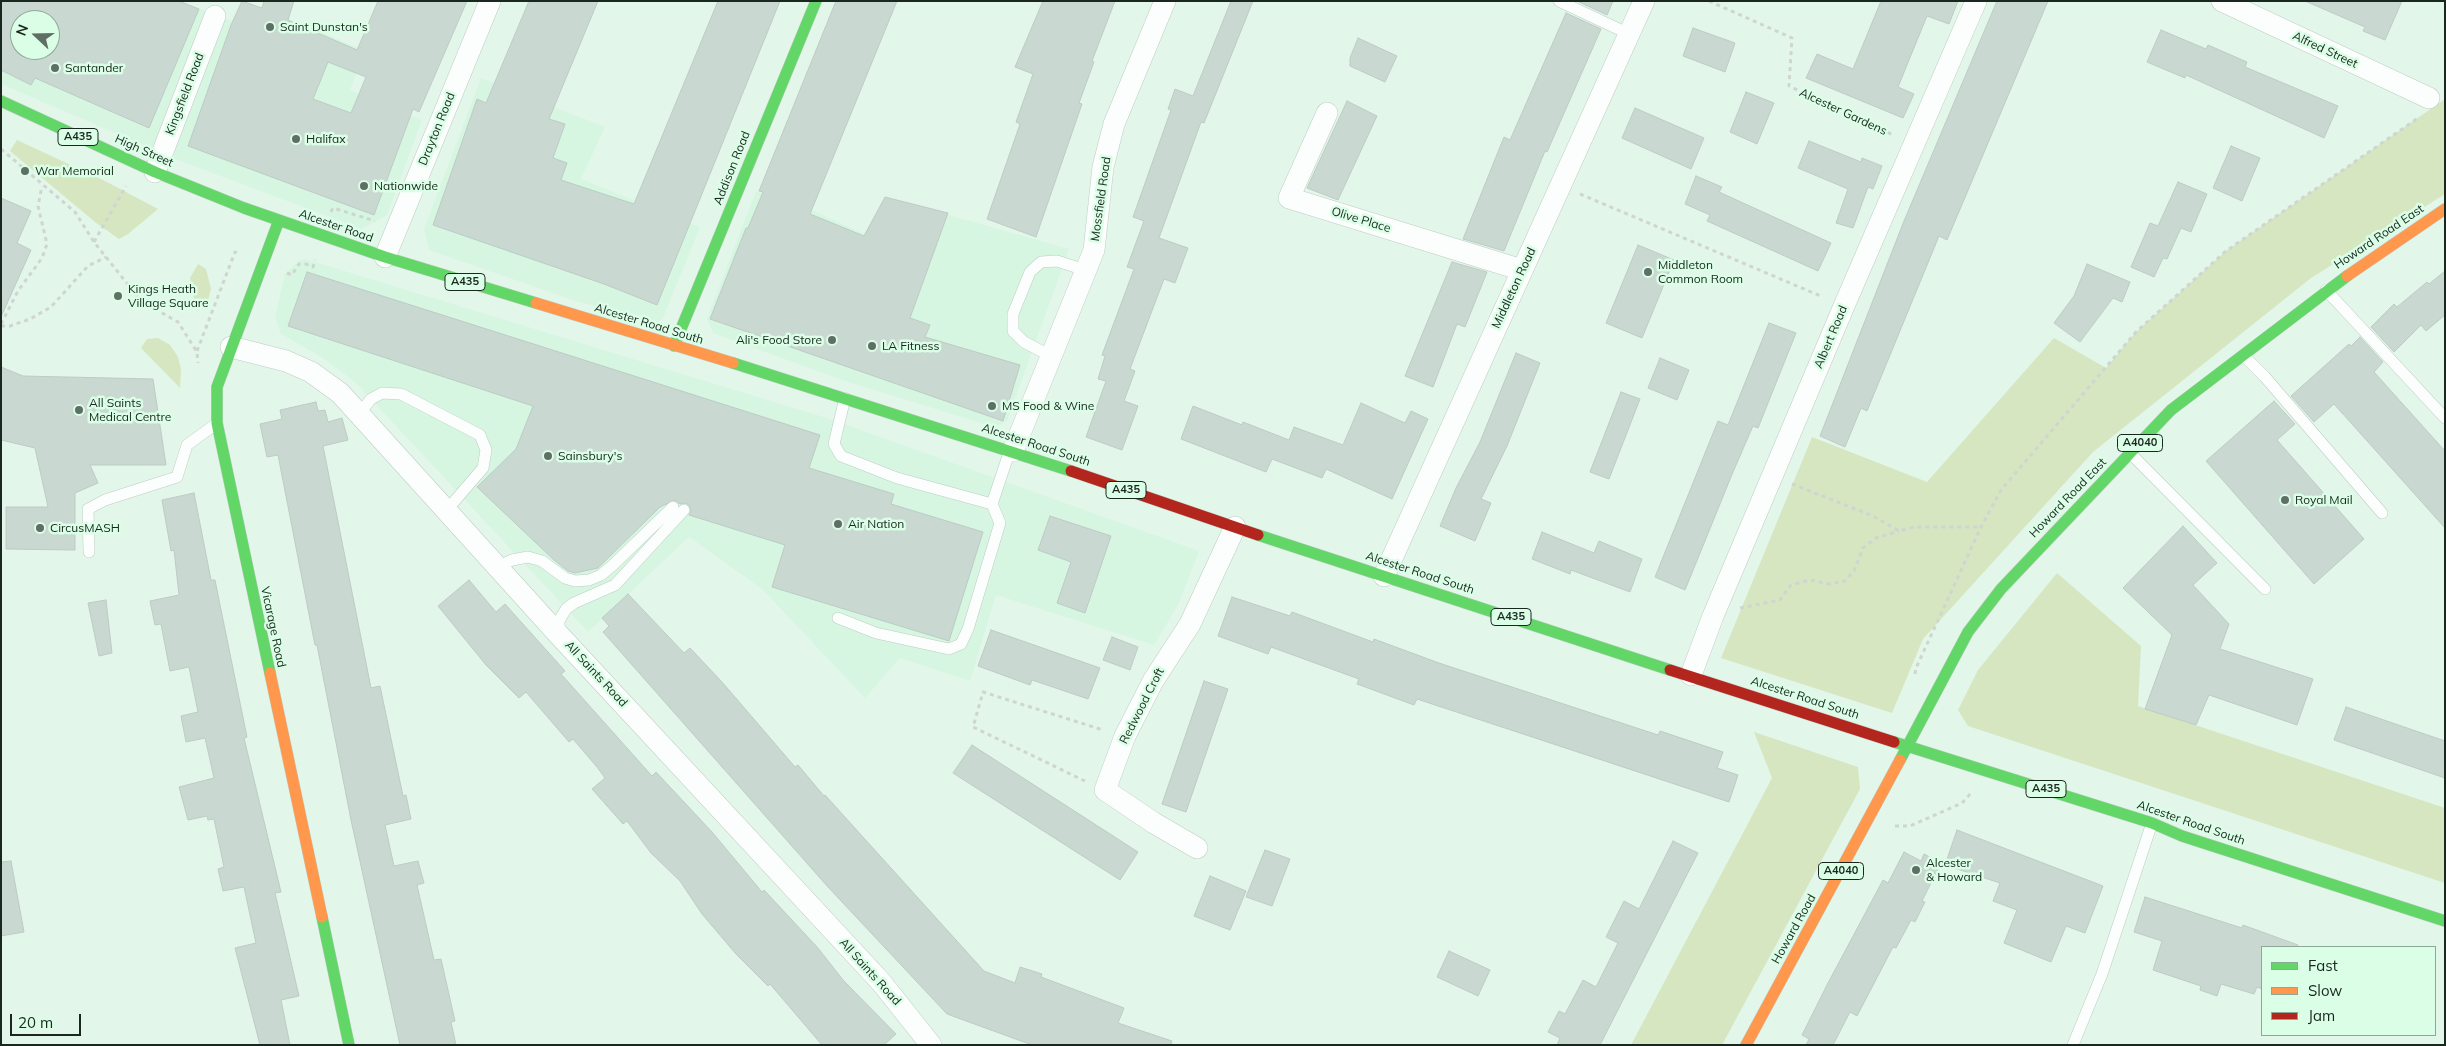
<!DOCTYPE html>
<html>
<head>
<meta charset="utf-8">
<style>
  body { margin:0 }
  #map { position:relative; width:2446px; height:1046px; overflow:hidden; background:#e3f6ea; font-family:Mulish,sans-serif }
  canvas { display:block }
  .frame { position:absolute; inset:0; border:2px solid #1a271f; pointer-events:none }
  .legend { position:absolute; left:2261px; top:946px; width:175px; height:90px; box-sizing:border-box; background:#dbfee7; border:1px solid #8ea897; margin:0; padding:6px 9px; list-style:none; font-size:15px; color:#1a271f }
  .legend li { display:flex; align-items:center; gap:10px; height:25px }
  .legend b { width:25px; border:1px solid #8ea897 }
  .north { position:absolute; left:10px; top:10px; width:50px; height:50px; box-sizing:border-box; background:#dbfee7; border:1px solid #8ea897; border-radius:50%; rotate:291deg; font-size:14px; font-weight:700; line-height:20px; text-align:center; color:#1a271f }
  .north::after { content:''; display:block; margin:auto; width:18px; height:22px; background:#606f66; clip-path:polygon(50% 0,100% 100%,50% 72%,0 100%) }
  .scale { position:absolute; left:10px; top:1014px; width:71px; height:22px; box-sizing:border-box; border:2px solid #1a271f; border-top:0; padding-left:6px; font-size:15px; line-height:18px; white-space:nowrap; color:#1a271f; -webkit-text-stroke:4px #dbfee7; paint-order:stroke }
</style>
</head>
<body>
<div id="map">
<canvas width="2446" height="1046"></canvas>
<div class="frame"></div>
<ul class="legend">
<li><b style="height:6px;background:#63d668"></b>Fast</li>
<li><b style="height:6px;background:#ff974d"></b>Slow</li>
<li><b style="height:6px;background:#b3261e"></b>Jam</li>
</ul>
<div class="north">N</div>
<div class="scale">20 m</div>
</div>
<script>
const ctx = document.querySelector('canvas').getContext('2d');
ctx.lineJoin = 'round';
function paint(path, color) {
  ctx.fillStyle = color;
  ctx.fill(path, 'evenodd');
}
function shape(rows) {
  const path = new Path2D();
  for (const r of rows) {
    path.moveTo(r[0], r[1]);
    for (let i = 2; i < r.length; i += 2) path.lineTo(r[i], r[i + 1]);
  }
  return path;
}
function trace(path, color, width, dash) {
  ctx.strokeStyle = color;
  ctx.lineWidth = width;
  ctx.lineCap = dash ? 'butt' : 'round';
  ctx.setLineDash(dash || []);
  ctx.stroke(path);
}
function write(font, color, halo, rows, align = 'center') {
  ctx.font = font + ' Mulish,sans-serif';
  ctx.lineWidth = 5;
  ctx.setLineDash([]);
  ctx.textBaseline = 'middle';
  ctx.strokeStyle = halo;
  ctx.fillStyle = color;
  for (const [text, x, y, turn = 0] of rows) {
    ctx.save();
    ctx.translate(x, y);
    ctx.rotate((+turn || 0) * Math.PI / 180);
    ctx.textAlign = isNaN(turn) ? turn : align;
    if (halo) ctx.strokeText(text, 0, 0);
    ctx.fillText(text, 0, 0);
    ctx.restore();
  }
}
const built = shape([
  [1,1,180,1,307,50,316,30,365,51,350,90,422,120,387,215,362,229,178,160,1,84],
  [20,20,50,20,50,50,20,50],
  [481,78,605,127,581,179,700,227,663,318,656,324,570,299,429,250,424,229],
  [756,191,812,210,864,234,885,197,1069,249,1007,421,994,427,845,381,713,333,707,319],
  [305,259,830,419,1199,551,1179,603,1154,645,996,595,970,681,900,658,865,698,762,589,689,537,588,632,355,382,320,356,281,334,275,317,285,274,297,262]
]);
const green = shape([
  [2445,99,2445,194,2311,278,2093,452,1923,639,1892,713,1721,658,1812,437,1927,482,2054,338,2106,368,2136,332,2226,251],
  [17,140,105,181,158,209,128,234,119,239,95,222,10,151],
  [198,264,206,269,211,289,208,300,202,309,195,304,190,278],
  [158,338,170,345,178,357,181,369,180,388,141,348,147,339],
  [2057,573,2141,646,2138,706,2445,808,2445,883,1968,726,1958,710,1978,670],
  [1754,732,1858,767,1860,789,1722,1045,1631,1045,1772,778]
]);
const building = shape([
  [1,1,179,1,199,9,149,128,35,78,31,85,1,70,1,1],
  [20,20,50,20,50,50,20,50,20,20],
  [242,1,262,8,264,1,294,1,288,20,357,50,378,1,467,1,419,112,413,109,374,215,188,146,231,25,242,1],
  [328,62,366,77,351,113,313,99,328,62],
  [529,1,598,1,549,119,565,124,553,158,567,163,561,180,634,204,718,1,780,1,657,305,604,284,433,225,477,99,486,103,529,1],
  [836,1,897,1,810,214,864,236,885,197,948,213,910,318,930,325,925,337,1020,365,1003,421,710,319,746,228,748,228,763,192,759,191,836,1],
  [1043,1,1115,1,1092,61,1094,62,1079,103,1082,104,1036,237,987,219,1020,124,1016,122,1033,74,1015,67,1043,1],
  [1231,1,1253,1,1204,123,1201,122,1159,238,1188,248,1175,283,1164,279,1130,369,1135,371,1124,401,1138,406,1122,450,1086,437,1106,381,1098,379,1105,356,1102,355,1134,269,1127,267,1144,221,1133,217,1171,110,1168,109,1175,89,1193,96,1231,1],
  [1577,1,1613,1,1607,15,1577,1],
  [1881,1,1958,1,1949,24,1927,16,1898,87,1914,94,1903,118,1806,78,1817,54,1853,69,1881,1],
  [1997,1,2048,1,1947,240,1939,236,1867,411,1861,408,1845,447,1820,436,1904,221,1997,1],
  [2305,1,2402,1,2385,40,2363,31,2365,27,2305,1],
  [1566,13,1601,29,1547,152,1545,151,1504,251,1463,239,1504,137,1510,140,1566,13],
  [1693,28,1735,43,1725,72,1683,56,1693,28],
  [2161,30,2206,49,2208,45,2247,62,2245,67,2338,106,2324,138,2186,75,2185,78,2147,62,2161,30],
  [1358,38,1397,56,1385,82,1350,66,1350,58,1358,38],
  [1746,92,1774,103,1757,144,1730,132,1746,92],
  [1347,101,1377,116,1338,200,1307,188,1347,101],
  [1635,108,1704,138,1691,169,1622,138,1635,108],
  [1809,141,1861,162,1862,158,1882,166,1873,189,1868,187,1853,228,1836,223,1848,189,1798,168,1809,141],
  [2231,146,2260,158,2242,201,2213,188,2231,146],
  [1696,176,1722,187,1719,192,1831,243,1818,271,1707,221,1710,215,1685,204,1696,176],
  [2178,182,2207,194,2191,232,2181,228,2167,259,2163,258,2154,277,2131,267,2150,223,2158,226,2178,182],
  [1,198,31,211,17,243,31,250,1,317,1,198],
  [1638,245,1674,260,1642,338,1606,323,1638,245],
  [1452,262,1487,272,1465,327,1457,324,1433,387,1405,376,1452,262],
  [2087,264,2130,282,2122,302,2113,298,2080,342,2054,323,2074,296,2087,264],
  [2445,271,2445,315,2426,331,2421,325,2394,352,2371,327,2394,304,2397,307,2427,282,2429,284,2445,271],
  [307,272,820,435,809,468,894,494,891,504,983,532,949,641,772,587,785,545,689,515,691,511,689,505,685,503,680,504,675,500,660,507,598,568,575,573,568,571,554,560,477,487,516,449,533,406,288,326,307,272],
  [1769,323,1796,333,1758,428,1753,426,1733,472,1685,590,1655,577,1718,421,1728,425,1769,323],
  [2360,337,2383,362,2374,372,2445,451,2445,528,2334,404,2314,422,2291,396,2349,344,2351,346,2360,337],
  [1516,353,1540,363,1507,446,1481,499,1491,503,1475,541,1440,526,1456,488,1480,442,1516,353],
  [1660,358,1689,370,1677,400,1648,388,1660,358],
  [1,367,23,376,153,379,166,465,90,465,98,483,75,493,75,550,6,549,6,507,48,507,35,448,1,440,1,367],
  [1621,392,1640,399,1609,479,1590,472,1621,392],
  [2274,401,2295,424,2277,440,2364,539,2314,584,2206,461,2274,401],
  [316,402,318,411,325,410,328,422,342,418,348,440,323,446,371,688,380,686,403,796,406,795,411,819,385,825,394,866,418,861,424,883,417,885,434,960,441,959,455,1021,451,1022,456,1045,400,1045,351,820,317,645,315,645,278,455,267,457,260,424,282,419,280,410,316,402],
  [1361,403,1405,423,1411,411,1428,419,1392,499,1326,469,1322,478,1272,459,1266,472,1181,439,1193,406,1242,425,1243,422,1289,440,1294,427,1343,445,1361,403],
  [194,493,211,580,215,580,219,600,247,737,244,738,281,892,275,893,299,996,281,1000,290,1045,260,1045,235,948,256,943,244,887,223,891,218,869,224,867,214,819,208,820,207,816,188,820,179,787,214,778,205,738,186,742,181,716,198,712,189,667,170,671,161,624,155,625,150,601,179,595,174,550,171,551,162,500,194,493],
  [1050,516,1111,536,1085,613,1057,603,1071,562,1038,550,1050,516],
  [2183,526,2217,563,2193,585,2229,624,2220,649,2313,679,2297,725,2209,695,2196,725,2145,709,2172,635,2123,588,2183,526],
  [1542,532,1594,553,1599,541,1642,559,1630,592,1571,570,1570,574,1532,559,1542,532],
  [469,580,496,612,505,604,565,671,561,674,652,776,656,772,712,832,762,892,764,890,818,948,843,980,896,1034,884,1045,822,1045,770,984,768,986,736,954,702,914,680,881,651,853,627,821,623,824,592,789,605,778,597,767,573,739,569,742,526,692,519,698,486,665,438,606,469,580],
  [628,594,684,653,690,648,722,682,795,767,798,765,824,796,825,795,984,971,1015,983,1020,967,1042,974,1041,977,1124,1008,1118,1023,1172,1041,1171,1045,1032,1045,947,1014,828,887,603,632,609,626,602,618,628,594],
  [1232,597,1290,616,1292,612,1373,642,1374,639,1439,663,1658,735,1660,731,1723,752,1717,768,1738,775,1729,802,1417,699,1414,705,1357,684,1359,679,1271,647,1268,654,1218,636,1232,597],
  [106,600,112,653,99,656,88,603,106,600],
  [991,630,1100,668,1088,699,1032,680,1030,685,978,666,991,630],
  [1112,637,1138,647,1130,670,1103,660,1112,637],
  [1204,681,1228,689,1186,812,1162,804,1204,681],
  [2346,707,2445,741,2445,778,2334,740,2346,707],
  [972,745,1138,852,1120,880,953,773,972,745],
  [1957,830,2103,886,2085,933,2066,926,2051,962,2004,943,2017,910,1993,901,2000,883,1945,865,1957,830],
  [1673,841,1698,853,1600,1045,1557,1045,1560,1038,1548,1032,1559,1011,1565,1014,1583,980,1596,987,1618,943,1606,937,1624,901,1639,909,1673,841],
  [1265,850,1290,859,1272,906,1246,897,1265,850],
  [1904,852,1921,861,1924,854,1941,863,1922,901,1925,902,1915,922,1911,920,1896,948,1893,947,1857,1016,1850,1012,1833,1045,1806,1045,1809,1039,1802,1035,1828,983,1883,880,1888,883,1904,852],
  [11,861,24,932,1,936,1,862,11,861],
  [1210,876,1246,891,1230,930,1194,916,1210,876],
  [2145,897,2242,928,2243,925,2298,945,2298,947,2262,947,2262,989,2257,987,2254,994,2221,984,2217,996,2200,990,2201,986,2153,970,2162,941,2134,932,2145,897],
  [1449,951,1490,970,1478,996,1437,977,1449,951]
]);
const path = shape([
  [1709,1,1792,38,1789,86,1893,135],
  [1,149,75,212,94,242,141,301,178,322,197,352,198,363],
  [1580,194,1823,297],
  [331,212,333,208,375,221],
  [94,242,126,186],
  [287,273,292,275,299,264,306,264,313,267,315,260],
  [1,324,18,291,42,258,47,244,38,206,42,186],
  [1,326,10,326,30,319,51,307,88,266,106,257],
  [197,351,235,252,239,254],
  [1792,484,1873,516,1899,531,1915,527,1981,527],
  [1740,608,1780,600,1791,585,1810,580,1829,584,1845,581,1854,571,1863,548,1876,538,1899,531],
  [1915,674,1916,668,1981,527,2001,490,2136,332,2226,251,2418,118],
  [1085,781,973,727,983,692,1103,730],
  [1895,826,1910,826,1962,803,1971,793]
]);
const lane = shape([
  [1559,1,1629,34],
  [2326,290,2445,418],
  [2243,355,2265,377,2382,513],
  [1051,356,1024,342,1013,331,1013,314,1030,272,1041,262,1057,261,1085,270],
  [845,398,834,444,841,456,897,478,992,504,1010,450],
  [359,414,371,399,382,393,401,394,480,435,486,450,483,468,446,511],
  [2130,453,2265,589],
  [89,552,88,509,105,500,177,477,187,445,216,424],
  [497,567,512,560,528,557,542,561,565,578,575,581,589,580,601,575,613,565,673,507],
  [838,618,876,633,949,649,961,644,968,629,1000,523,992,504],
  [559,633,559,621,566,609,574,603,615,585,684,510],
  [2073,1045,2102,974,2152,823]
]);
const street = shape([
  [2222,1,2429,98],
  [1327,113,1289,198,1522,270],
  [155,172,215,16],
  [385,257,490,1],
  [231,347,286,361,311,372,340,393,559,635,881,982,931,1045],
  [1013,451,1094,250,1103,167,1114,124,1165,1],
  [1384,576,1644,1],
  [1691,675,1713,616,1844,306,1976,1],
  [1197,848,1154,823,1105,790,1125,736,1153,681,1190,624,1235,527]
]);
const fast = shape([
  [1,101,155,172,244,208,385,257,536,303],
  [674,346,816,1],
  [733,363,1071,471],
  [1258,535,1670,670],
  [270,673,217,423,217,387,279,220],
  [1894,742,2152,823,2182,836,2445,921],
  [1900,760,1968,632,2001,589,2171,410,2347,276],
  [322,917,349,1045]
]);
const slow = shape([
  [2347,276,2445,209],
  [536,303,733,363],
  [270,673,322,917],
  [1746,1045,1900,760]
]);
const jam = shape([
  [1071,471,1258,535],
  [1670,670,1894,742]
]);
const markers = [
  [270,27,5,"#606f66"],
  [55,68,5,"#606f66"],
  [296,139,5,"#606f66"],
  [25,171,5,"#606f66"],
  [364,186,5,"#606f66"],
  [1648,272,5,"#606f66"],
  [118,296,5,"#606f66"],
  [832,340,5,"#606f66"],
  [872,346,5,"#606f66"],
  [992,406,5,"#606f66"],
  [79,410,5,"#606f66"],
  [548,456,5,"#606f66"],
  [2285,500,5,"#606f66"],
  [838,524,5,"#606f66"],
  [40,528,5,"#606f66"],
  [1916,870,5,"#606f66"]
];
const shields = [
  [78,137,40],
  [465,282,40],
  [2140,443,45],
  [1126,490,40],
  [1511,617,40],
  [2046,789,40],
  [1841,871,45]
];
const shieldNames = [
  ["A435",78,137],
  ["A435",465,282],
  ["A4040",2140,443],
  ["A435",1126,490],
  ["A435",1511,617],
  ["A435",2046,789],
  ["A4040",1841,871]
];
const poiNames = [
  ["Saint Dunstan's",280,27],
  ["Santander",65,68],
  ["Halifax",306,139],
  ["War Memorial",35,171],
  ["Nationwide",374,186],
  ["Middleton",1658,265],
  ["Common Room",1658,279],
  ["Kings Heath",128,289],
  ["Village Square",128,303],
  ["Ali's Food Store",822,340,"right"],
  ["LA Fitness",882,346],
  ["All Saints",89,403],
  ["Medical Centre",89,417],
  ["MS Food & Wine",1002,406],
  ["Sainsbury's",558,456],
  ["Royal Mail",2295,500],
  ["Air Nation",848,524],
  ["CircusMASH",50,528],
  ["Alcester",1926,863],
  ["& Howard",1926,877]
];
const streetNames = [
  ["Alfred Street",2325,50,25],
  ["Kingsfield Road",185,94,-69],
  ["Alcester Gardens",1843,112,25],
  ["Drayton Road",437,129,-68],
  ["High Street",144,151,24],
  ["Addison Road",732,168,-68],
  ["Mossfield Road",1101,199,-82],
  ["Olive Place",1361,220,17],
  ["Alcester Road",336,226,19],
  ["Howard Road East",2379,237,-34],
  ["Middleton Road",1514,288,-65],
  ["Alcester Road South",649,324,17],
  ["Albert Road",1831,337,-67],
  ["Alcester Road South",1036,445,18],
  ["Howard Road East",2068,498,-46],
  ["Alcester Road South",1420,573,18],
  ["Vicarage Road",273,627,78],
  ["All Saints Road",596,674,47],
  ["Alcester Road South",1805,698,18],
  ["Redwood Croft",1142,706,-63],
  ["Alcester Road South",2191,823,19],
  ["Howard Road",1794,929,-61],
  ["All Saints Road",870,972,48]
];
paint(built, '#d6f6e1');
paint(green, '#d5e6c1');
paint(building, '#c9d9d1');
trace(building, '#bcccc5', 1);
trace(lane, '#becdc4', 12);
trace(street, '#becdc4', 22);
trace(fast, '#becdc4', 12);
trace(slow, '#becdc4', 12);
trace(jam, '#becdc4', 12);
trace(path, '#cfd5d1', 3, [4, 4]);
trace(lane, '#fbfefc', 11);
trace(street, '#fbfefc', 21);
trace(fast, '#63d668', 11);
trace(slow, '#ff974d', 11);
trace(jam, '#b3261e', 11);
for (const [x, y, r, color] of markers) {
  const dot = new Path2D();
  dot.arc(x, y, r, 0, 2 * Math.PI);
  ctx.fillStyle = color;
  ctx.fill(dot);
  trace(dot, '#dbfee7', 2);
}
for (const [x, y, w] of shields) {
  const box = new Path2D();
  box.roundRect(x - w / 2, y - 8.5, w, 17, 4);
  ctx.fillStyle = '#dbfee7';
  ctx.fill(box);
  trace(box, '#1a271f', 1);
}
write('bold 11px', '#1a271f', null, shieldNames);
write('12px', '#1a271f', '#dbfee7', poiNames, 'left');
write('12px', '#1a271f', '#dbfee7', streetNames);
</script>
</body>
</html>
